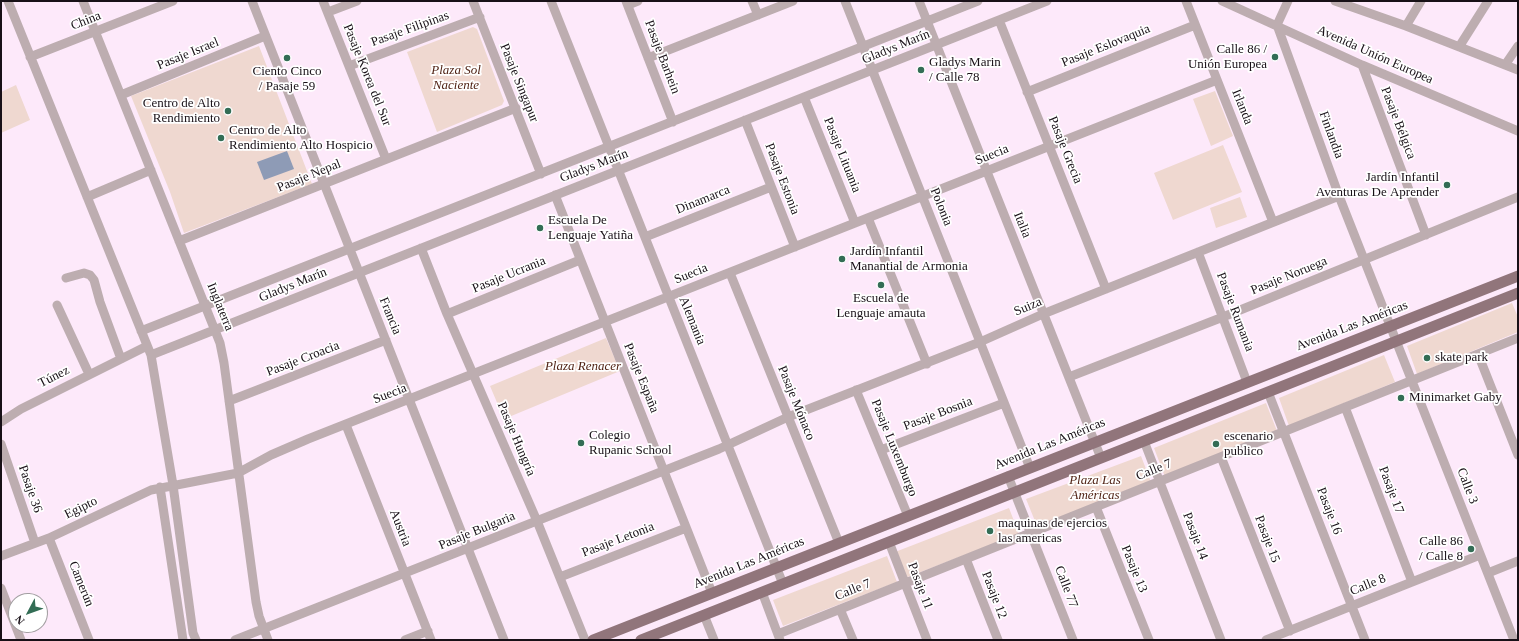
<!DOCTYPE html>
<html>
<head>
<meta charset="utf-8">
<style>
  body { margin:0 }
  #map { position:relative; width:1519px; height:641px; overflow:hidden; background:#fde9fa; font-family:Georgia,serif }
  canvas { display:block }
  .frame { position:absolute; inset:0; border:2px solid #181017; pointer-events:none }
  .north { position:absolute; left:8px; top:593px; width:40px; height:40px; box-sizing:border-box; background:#fff; border:1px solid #a39fa2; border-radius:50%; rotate:229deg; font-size:11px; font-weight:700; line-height:16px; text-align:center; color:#181017 }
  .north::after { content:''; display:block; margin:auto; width:14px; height:18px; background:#336d55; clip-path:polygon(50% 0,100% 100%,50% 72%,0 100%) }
</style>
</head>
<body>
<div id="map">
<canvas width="1519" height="641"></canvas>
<div class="frame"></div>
<div class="north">N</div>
</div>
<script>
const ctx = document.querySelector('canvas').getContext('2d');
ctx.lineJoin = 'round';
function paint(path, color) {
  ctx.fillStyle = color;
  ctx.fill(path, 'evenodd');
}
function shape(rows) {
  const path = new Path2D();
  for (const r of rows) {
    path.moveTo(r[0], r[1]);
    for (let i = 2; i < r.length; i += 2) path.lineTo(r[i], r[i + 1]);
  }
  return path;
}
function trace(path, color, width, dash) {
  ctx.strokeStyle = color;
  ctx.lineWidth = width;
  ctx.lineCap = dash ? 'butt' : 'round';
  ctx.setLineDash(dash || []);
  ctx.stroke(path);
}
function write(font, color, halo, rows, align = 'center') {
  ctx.font = font + ' Georgia,serif';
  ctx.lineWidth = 3.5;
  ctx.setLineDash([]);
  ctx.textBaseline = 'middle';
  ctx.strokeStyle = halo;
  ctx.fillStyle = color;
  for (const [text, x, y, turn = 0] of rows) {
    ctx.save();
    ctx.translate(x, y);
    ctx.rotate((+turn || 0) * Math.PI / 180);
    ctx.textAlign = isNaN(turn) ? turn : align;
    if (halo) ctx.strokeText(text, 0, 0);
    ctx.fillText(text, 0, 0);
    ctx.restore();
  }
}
const green = shape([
  [473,27,477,29,504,101,502,105,437,132,407,52],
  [259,46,312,184,184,233,170,192,131,96],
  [16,85,30,120,1,133,1,92],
  [1215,91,1233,136,1211,146,1193,99],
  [1223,145,1242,192,1173,220,1154,173],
  [1240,197,1247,217,1216,228,1210,208],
  [1512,303,1518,317,1518,332,1417,374,1407,346],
  [606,338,620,371,504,419,490,386],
  [1384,355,1395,382,1289,426,1279,398],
  [1266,403,1277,431,1165,477,1154,448],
  [1141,456,1151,482,1037,526,1026,499],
  [1009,508,1019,534,905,578,895,552],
  [887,556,897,582,783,626,773,600]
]);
const water = shape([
  [287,151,294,169,264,180,257,162]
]);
const minor = shape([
  [8,1,151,355,173,485,193,633,196,640],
  [83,1,220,343,224,363,256,602,259,616,268,640],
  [252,1,504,640],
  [323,1,386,159],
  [473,1,541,174],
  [551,1,783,584],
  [626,1,673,122],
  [752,1,758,15],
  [845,1,1030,468],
  [919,1,1101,458],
  [1186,1,1273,222],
  [1222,1,1362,65,1518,131],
  [1335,1,1406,26,1518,70],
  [628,5,638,1],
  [328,12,357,1],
  [999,20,1106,289],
  [1277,25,1339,196,1514,640],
  [1277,25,1288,1],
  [1406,26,1421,1],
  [1459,47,1488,1],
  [30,57,173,1],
  [648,58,793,1],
  [1362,65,1426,235],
  [1505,65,1518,46],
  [349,66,480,17],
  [1027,92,1195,25],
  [121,95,265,36],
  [804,97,855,223],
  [745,120,795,247],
  [555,195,712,593],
  [87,197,151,170],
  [868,218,927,364],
  [645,237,771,187],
  [179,241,516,108],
  [421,248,447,314,537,521,585,640],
  [1198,252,1247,382],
  [730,273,839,543],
  [66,278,84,273,90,275,94,280,100,302,121,359],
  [57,305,89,374],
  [447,314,580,260],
  [141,331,978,1],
  [1478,354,1518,455],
  [151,355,1047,1],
  [1069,377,1223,317,1518,197],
  [856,390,908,516],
  [1268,392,1365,640],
  [229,401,386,340],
  [1345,407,1412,582],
  [1,422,21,409,147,346],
  [346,425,431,640],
  [1144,441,1221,640],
  [1,444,35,543],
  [881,450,1004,403],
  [1221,457,1290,631],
  [1008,476,1073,640],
  [160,487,183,640],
  [1096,507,1149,640],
  [49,538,89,640],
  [889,542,927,640],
  [1,556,49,538,151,490,238,473,271,455,308,439,1217,80],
  [966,559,998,640],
  [1488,573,1518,561],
  [560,577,686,528],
  [1,588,21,640],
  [762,592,780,640],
  [840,609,853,640],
  [704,615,714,640],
  [778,634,1518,338],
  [235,640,719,449,788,417,980,342,1043,314,1339,196],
  [405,640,428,631],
  [1266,640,1480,555]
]);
const major = shape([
  [593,640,1518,276],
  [641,640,1518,293]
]);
const markers = [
  [1275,57,4,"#336d55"],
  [287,58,4,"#336d55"],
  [921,70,4,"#336d55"],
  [228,111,4,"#336d55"],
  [221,138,4,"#336d55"],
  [1447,185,4,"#336d55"],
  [540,228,4,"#336d55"],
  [842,259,4,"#336d55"],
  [881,285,4,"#336d55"],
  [1427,358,4,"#336d55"],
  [1401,398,4,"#336d55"],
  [581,443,4,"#336d55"],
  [1216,444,4,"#336d55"],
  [990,531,4,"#336d55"],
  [1471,549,4,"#336d55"]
];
const streetNames = [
  ["China",86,21,-21],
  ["Pasaje Filipinas",410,29,-20],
  ["Pasaje Eslovaquia",1106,46,-22],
  ["Gladys Marín",896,47,-22],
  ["Pasaje Israel",188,54,-22],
  ["Avenida Unión Europea",1375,55,24],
  ["Pasaje Barhein",662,57,69],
  ["Pasaje Korea del Sur",367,75,68],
  ["Pasaje Singapur",519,83,68],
  ["Irlanda",1242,107,68],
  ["Pasaje Bélgica",1398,123,69],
  ["Finlandia",1331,135,70],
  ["Pasaje Grecia",1065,150,68],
  ["Pasaje Lituania",842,155,68],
  ["Suecia",992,155,-22],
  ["Gladys Marín",594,166,-21],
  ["Pasaje Nepal",309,176,-22],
  ["Pasaje Estonia",782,179,69],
  ["Dinamarca",703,200,-22],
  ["Polonia",941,207,68],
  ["Italia",1022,225,68],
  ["Suecia",691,274,-22],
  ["Pasaje Ucrania",509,275,-22],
  ["Pasaje Noruega",1289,276,-22],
  ["Gladys Marín",293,285,-22],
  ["Inglaterra",220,307,68],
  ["Suiza",1028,307,-23],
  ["Pasaje Rumania",1235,312,69],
  ["Francia",390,316,68],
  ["Alemania",692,321,68],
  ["Avenida Las Américas",1352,326,-21],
  ["Pasaje Croacia",303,359,-21],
  ["Túnez",54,377,-27],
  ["Pasaje España",641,378,68],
  ["Suecia",390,394,-21],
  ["Pasaje Mónaco",796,403,68],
  ["Pasaje Bosnia",938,414,-21],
  ["Pasaje Hungría",516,439,67],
  ["Avenida Las Américas",1050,444,-22],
  ["Pasaje Luxemburgo",894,448,68],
  ["Calle 7",1154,470,-22],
  ["Calle 3",1467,486,69],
  ["Pasaje 36",30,489,71],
  ["Pasaje 17",1391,490,69],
  ["Egipto",81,508,-26],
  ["Pasaje 16",1329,511,69],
  ["Austria",400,528,68],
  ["Pasaje Bulgaria",477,531,-22],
  ["Pasaje 14",1195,536,69],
  ["Pasaje 15",1267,539,69],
  ["Pasaje Letonia",618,540,-21],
  ["Avenida Las Américas",749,563,-22],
  ["Pasaje 13",1134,569,68],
  ["Camerún",81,584,68],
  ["Calle 8",1368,585,-22],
  ["Pasaje 11",920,586,69],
  ["Calle 77",1066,587,69],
  ["Calle 7",853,590,-22],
  ["Pasaje 12",994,595,69]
];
const poiNames = [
  ["Calle 86 /",1267,50,"right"],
  ["Unión Europea",1267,65,"right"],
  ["Gladys Marin",929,63],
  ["/ Calle 78",929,78],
  ["Ciento Cinco",287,72,"center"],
  ["/ Pasaje 59",287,87,"center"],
  ["Centro de Alto",220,104,"right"],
  ["Rendimiento",220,119,"right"],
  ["Centro de Alto",229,131],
  ["Rendimiento Alto Hospicio",229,146],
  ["Jardín Infantil",1439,178,"right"],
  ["Aventuras De Aprender",1439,193,"right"],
  ["Escuela De",548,221],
  ["Lenguaje Yatiña",548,236],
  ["Jardín Infantil",850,252],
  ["Manantial de Armonia",850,267],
  ["Escuela de",881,299,"center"],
  ["Lenguaje amauta",881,314,"center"],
  ["skate park",1435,358],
  ["Minimarket Gaby",1409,398],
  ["Colegio",589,436],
  ["Rupanic School",589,451],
  ["escenario",1224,437],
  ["publico",1224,452],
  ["maquinas de ejercios",998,524],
  ["las americas",998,539],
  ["Calle 86",1463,542,"right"],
  ["/ Calle 8",1463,557,"right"]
];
const parkNames = [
  ["Plaza Sol",456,71],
  ["Naciente",456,86],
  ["Plaza Renacer",583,367],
  ["Plaza Las",1095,481],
  ["Américas",1095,496]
];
paint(green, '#efd8d0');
paint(water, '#8e9bb6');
trace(minor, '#bdadb0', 9);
trace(major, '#91757b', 11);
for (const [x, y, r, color] of markers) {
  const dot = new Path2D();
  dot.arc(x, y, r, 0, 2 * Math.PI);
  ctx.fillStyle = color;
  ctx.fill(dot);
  trace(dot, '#fff', 1.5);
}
write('13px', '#181017', '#fff', streetNames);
write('13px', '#181017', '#fff', poiNames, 'left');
write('italic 13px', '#502315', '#fff', parkNames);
</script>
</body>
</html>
